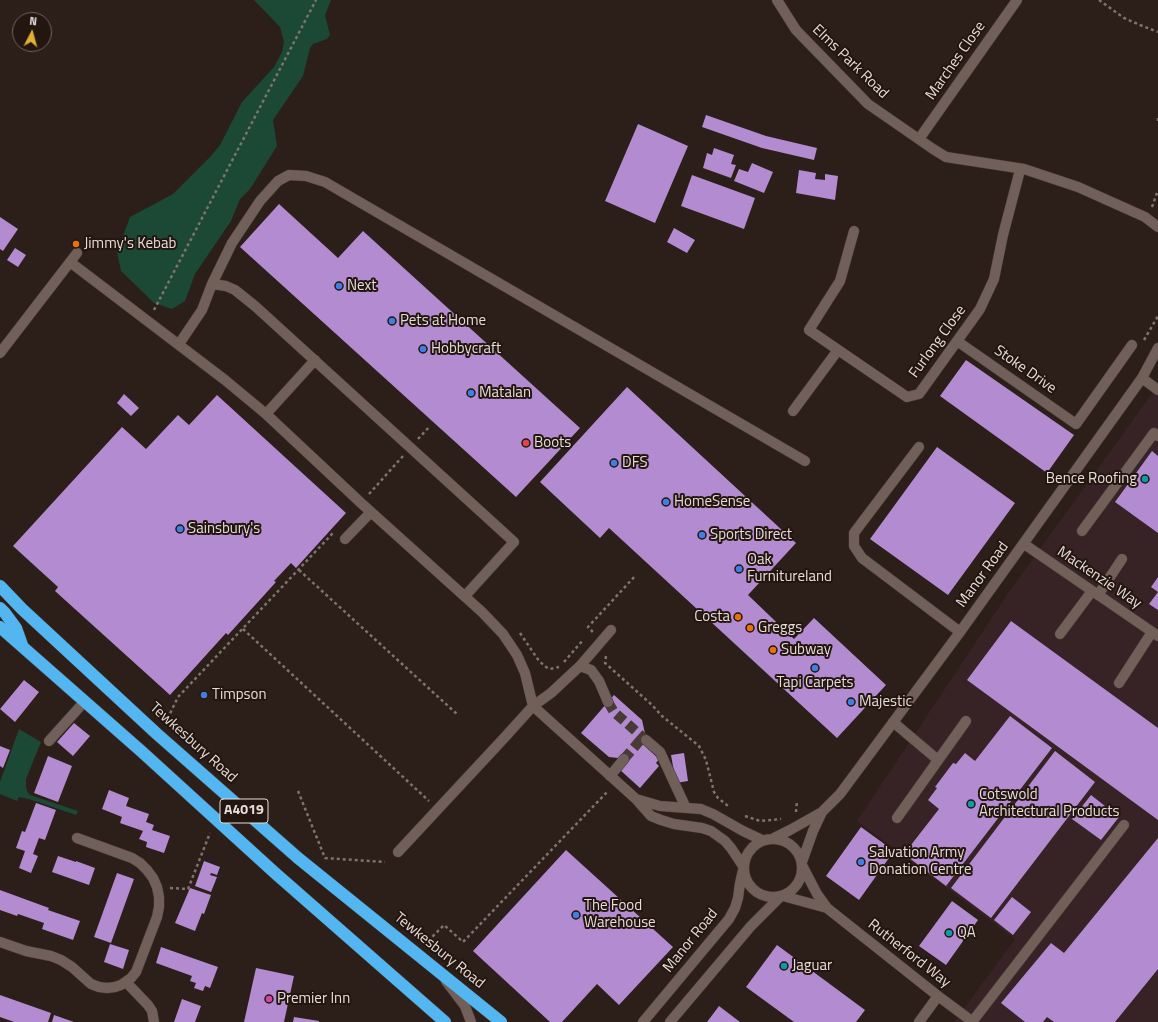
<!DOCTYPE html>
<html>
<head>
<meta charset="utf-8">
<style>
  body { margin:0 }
  #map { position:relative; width:1158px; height:1022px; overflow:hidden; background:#2c1e18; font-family:"Titillium Web",sans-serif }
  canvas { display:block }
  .north { position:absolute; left:12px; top:12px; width:40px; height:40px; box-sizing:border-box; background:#23150f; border:1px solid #71655f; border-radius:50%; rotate:6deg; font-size:11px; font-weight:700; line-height:16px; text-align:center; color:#e6dcd8 }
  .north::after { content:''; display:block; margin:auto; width:14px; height:18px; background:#e1af34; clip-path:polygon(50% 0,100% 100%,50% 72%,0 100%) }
</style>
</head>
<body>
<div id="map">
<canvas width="1158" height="1022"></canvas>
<div class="north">N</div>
</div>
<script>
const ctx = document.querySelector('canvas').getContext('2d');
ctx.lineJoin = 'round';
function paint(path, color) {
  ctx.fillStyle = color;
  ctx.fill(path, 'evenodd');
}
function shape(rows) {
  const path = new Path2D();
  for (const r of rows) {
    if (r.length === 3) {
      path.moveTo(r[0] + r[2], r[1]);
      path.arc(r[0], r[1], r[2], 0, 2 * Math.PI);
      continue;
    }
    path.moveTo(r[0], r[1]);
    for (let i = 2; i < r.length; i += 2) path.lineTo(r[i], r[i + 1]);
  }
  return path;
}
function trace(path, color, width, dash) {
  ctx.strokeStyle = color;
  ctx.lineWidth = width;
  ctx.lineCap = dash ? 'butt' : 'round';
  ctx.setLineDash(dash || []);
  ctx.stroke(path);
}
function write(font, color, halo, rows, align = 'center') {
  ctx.font = font + ' "Titillium Web",sans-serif';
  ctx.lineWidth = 4;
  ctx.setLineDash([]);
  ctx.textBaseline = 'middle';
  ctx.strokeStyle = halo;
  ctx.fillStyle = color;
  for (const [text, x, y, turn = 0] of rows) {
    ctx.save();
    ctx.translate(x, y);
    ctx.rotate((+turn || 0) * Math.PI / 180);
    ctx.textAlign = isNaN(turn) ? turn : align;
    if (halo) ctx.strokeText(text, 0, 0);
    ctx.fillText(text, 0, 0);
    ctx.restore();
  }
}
const industrial = shape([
  [1158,385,1158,1022,954,1022,1015,939,857,821,1009,592]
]);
const green = shape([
  [254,0,331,0,325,15,330,35,327,39,313,44,310,48,303,76,273,120,277,146,250,189,240,199,231,221,195,274,185,301,172,309,154,303,121,271,117,252,130,217,173,194,211,156,220,145,242,102,274,67,282,52,284,42,280,27],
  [19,729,41,742,26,779,26,787,28,793,30,795,78,811,76,815,29,799,19,797,17,801,0,794,0,782]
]);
const building = shape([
  [706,115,766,136,817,148,814,160,762,148,702,127],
  [638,124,688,146,655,223,605,201],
  [714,148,734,155,731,164,736,165,731,178,703,168,707,153,712,155],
  [752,163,773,172,764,193,734,181,739,169,748,172],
  [799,170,816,173,815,179,825,180,825,174,838,176,835,200,796,193],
  [692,175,755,198,744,229,681,206],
  [279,204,338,258,363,231,580,428,516,497,240,247],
  [0,217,18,229,3,251,0,249],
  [674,228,695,240,687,253,667,242],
  [15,248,26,255,18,267,7,260],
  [966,360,1074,435,1047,473,940,396],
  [627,387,796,543,748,595,794,639,814,618,886,685,837,738,609,528,600,538,540,482],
  [124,394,139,408,131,416,117,403],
  [217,395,346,513,296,568,291,563,274,581,276,582,228,635,226,633,170,695,55,591,58,587,13,546,122,427,146,449,178,415,189,425],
  [937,447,1015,503,948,595,870,539],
  [1152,451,1158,456,1158,533,1115,502],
  [1158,577,1158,610,1149,604,1158,592,1151,587],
  [1011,621,1158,728,1158,820,967,680],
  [24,680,39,692,15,722,0,709],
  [614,695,642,720,648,747,647,748,659,759,656,763,659,766,640,788,619,769,627,759,609,757,581,733],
  [1010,716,1052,748,946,886,904,854,939,809,928,800,937,788,935,787,953,763,956,764,965,753,975,761],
  [74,723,90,736,73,756,57,742],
  [0,746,10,750,3,768,0,766],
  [1055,751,1095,782,991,918,951,888],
  [684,753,688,781,676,783,671,755],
  [48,756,72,766,58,802,34,793],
  [109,790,129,798,126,806,149,814,146,822,154,825,152,830,170,836,164,853,146,847,147,842,139,839,143,831,120,823,122,817,102,809],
  [1091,795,1119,817,1101,840,1072,819],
  [36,803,56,810,45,840,39,838,33,854,38,856,31,873,19,868,25,851,16,848,22,831,25,832],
  [861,827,894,851,859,900,826,876],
  [1158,838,1158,969,1115,1022,1054,1022,1047,1017,1043,1022,1025,1022,1001,1003,1051,943,1064,953],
  [566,850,673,947,619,1005,597,984,562,1022,550,1022,473,951],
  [58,856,76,862,76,861,95,868,89,885,52,872],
  [204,861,220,867,217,875,211,873,210,875,217,877,211,892,195,886],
  [117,873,134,879,111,943,94,937],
  [190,888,211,895,204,914,202,913,195,931,175,923],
  [0,890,49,908,48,910,80,921,73,940,42,929,44,923,18,914,17,916,0,910],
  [1012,897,1031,912,1013,935,994,920],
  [952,901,978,920,946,965,919,946],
  [110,944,129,950,123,969,104,962],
  [777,945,865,1010,856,1022,794,1022,746,987],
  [161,947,218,967,210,988,205,986,203,991,194,988,196,983,190,981,192,976,156,963],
  [256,968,294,976,284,1022,244,1022],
  [0,995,51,1013,48,1022,14,1022,0,1017],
  [182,999,201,1006,195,1022,174,1022],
  [719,1006,740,1022,707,1022],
  [54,1015,74,1022,52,1022],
  [294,1017,319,1021,319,1022,293,1022]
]);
const minorTunnel = shape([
  [608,702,614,712,646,740],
  [624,759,643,737]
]);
const path = shape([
  [1099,0,1124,18,1140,25,1158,32],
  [1158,118,1158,122],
  [1152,207,1158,190],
  [154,310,316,0],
  [1144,340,1158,316],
  [418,439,430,426],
  [369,494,403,456],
  [299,570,458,715],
  [243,629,429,801],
  [591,632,592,631,588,627,636,575],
  [520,633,539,661,546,667,550,669,559,667],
  [606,656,605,663,652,705,662,716,699,746,706,760,714,792,718,798,728,806],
  [564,662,583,640],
  [165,724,178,697,333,533],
  [298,791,325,858,385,862],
  [796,812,797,801],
  [745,816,760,821,781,819],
  [170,888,188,889,210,833],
  [424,945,444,925,463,942,608,791]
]);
const minor = shape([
  [777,0,796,30,868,104,933,149,946,157,1024,169,1078,187,1145,217,1158,227],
  [919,139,1017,0],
  [854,231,840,281,809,330,907,397,919,394,980,309,994,279,1003,235,1020,170],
  [70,262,225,380,266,414,361,503,482,612,503,634,517,655,525,673,533,706,636,799,651,816,661,820,674,824,702,828,711,831,725,841,731,848,743,866],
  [212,284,226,286,235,290,255,306,514,542,465,596],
  [957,341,1076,424,1132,345],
  [179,344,202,310,212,284,232,243,260,201,278,181,289,175,306,176,325,182,805,461],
  [0,353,77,253],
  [1142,378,1158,390],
  [793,411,838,350],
  [266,414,315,360],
  [919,447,854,533,854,546,862,558,960,632],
  [1082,531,1154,433,1158,436],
  [345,539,371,512],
  [1024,544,1158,636],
  [1098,595,1122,559],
  [1060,634,1092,591],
  [580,666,591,670,599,681,608,702],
  [1119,683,1152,632],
  [893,722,938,760],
  [646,740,660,752,686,808],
  [49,741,85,701],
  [610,776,624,759],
  [636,799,660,806,701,809,713,814,743,831,762,840],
  [897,818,966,721],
  [774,838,790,830,822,812,840,794,960,632,1142,378,1158,348],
  [773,868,29],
  [398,852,505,737,533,706,551,693,580,666,611,630],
  [802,862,813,831,822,812],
  [803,867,817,894,827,908,938,996,973,1022],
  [783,896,827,908],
  [0,942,26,951,51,956,61,960,72,967,91,984,99,987,107,988,115,987,121,985,131,978,136,972,157,917,159,907,159,897,157,887,153,878,147,870,140,863,132,858,77,838],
  [446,981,465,1006,471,1022],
  [126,982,148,1005,152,1011,154,1022],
  [643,1022,729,919,735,908,738,898,740,883,743,870],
  [670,1022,751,926,781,896],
  [919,1022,938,996],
  [972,1022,1124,825]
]);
const highway = shape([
  [0,586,22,609,157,734,298,858,501,1022],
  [0,608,5,613,16,628,22,645],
  [0,627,141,751,275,873,445,1022]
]);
const markers = [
  [76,244,4,"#e8710a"],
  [339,286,4,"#3f7fe0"],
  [392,321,4,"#3f7fe0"],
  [423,349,4,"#3f7fe0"],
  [471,393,4,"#3f7fe0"],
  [526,443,4,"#e0444e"],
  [614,463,4,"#3f7fe0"],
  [1145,479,4,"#0f9aa8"],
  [666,502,4,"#3f7fe0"],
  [180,529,4,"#3f7fe0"],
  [702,535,4,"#3f7fe0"],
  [739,569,4,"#3f7fe0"],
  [738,617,4,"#e8710a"],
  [750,628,4,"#e8710a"],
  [773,650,4,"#e8710a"],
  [815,668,4,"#3f7fe0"],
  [204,695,4,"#3f7fe0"],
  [851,702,4,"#3f7fe0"],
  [971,804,4,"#0f9aa8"],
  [861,862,4,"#3f7fe0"],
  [576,915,4,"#3f7fe0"],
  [949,933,4,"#0f9aa8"],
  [784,966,4,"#0f9aa8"],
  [269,999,4,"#d1479c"]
];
const shields = [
  [244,811,48]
];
const shieldNames = [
  ["A4019",244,811]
];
const streetNames = [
  ["Marches Close",956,61,-55],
  ["Elms Park Road",850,62,44],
  ["Furlong Close",938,342,-54],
  ["Stoke Drive",1025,370,35],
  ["Manor Road",983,575,-54],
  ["Mackenzie Way",1099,578,34],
  ["Tewkesbury Road",193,743,42],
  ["Manor Road",691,941,-51],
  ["Tewkesbury Road",439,951,39],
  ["Rutherford Way",909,954,38]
];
const poiNames = [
  ["Jimmy's Kebab",84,244],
  ["Next",347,286],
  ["Pets at Home",400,321],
  ["Hobbycraft",431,349],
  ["Matalan",479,393],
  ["Boots",534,443],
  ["DFS",622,463],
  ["Bence Roofing",1137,479,"right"],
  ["HomeSense",674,502],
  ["Sainsbury's",188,529],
  ["Sports Direct",710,535],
  ["Oak",747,560],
  ["Furnitureland",747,577],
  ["Costa",730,617,"right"],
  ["Greggs",758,628],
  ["Subway",781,650],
  ["Tapi Carpets",815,683,"center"],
  ["Timpson",212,695],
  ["Majestic",859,702],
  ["Cotswold",979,795],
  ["Architectural Products",979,812],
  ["Salvation Army",869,853],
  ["Donation Centre",869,870],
  ["The Food",584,906],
  ["Warehouse",584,923],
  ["QA",957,933],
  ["Jaguar",792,966],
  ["Premier Inn",277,999]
];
paint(industrial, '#372325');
paint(green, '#1b4935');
paint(building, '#b28bd1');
trace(minorTunnel, '#483a35', 10, [10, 5]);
trace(minor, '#463b37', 11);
trace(highway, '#463b37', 13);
trace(path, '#7f736d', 2.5, [3, 3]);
trace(minor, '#715f59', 10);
trace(highway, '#53b6f0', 12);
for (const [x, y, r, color] of markers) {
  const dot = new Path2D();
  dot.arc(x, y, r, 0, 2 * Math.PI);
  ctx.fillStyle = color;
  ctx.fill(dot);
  trace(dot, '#23150f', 1.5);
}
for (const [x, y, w] of shields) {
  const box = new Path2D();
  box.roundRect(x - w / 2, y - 12, w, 24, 3);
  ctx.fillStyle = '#23150f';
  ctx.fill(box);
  trace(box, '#e6dcd8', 1);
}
write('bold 14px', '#e6dcd8', null, shieldNames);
write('15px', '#e6dcd8', '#23150f', streetNames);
write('15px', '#e6dcd8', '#23150f', poiNames, 'left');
</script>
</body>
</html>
